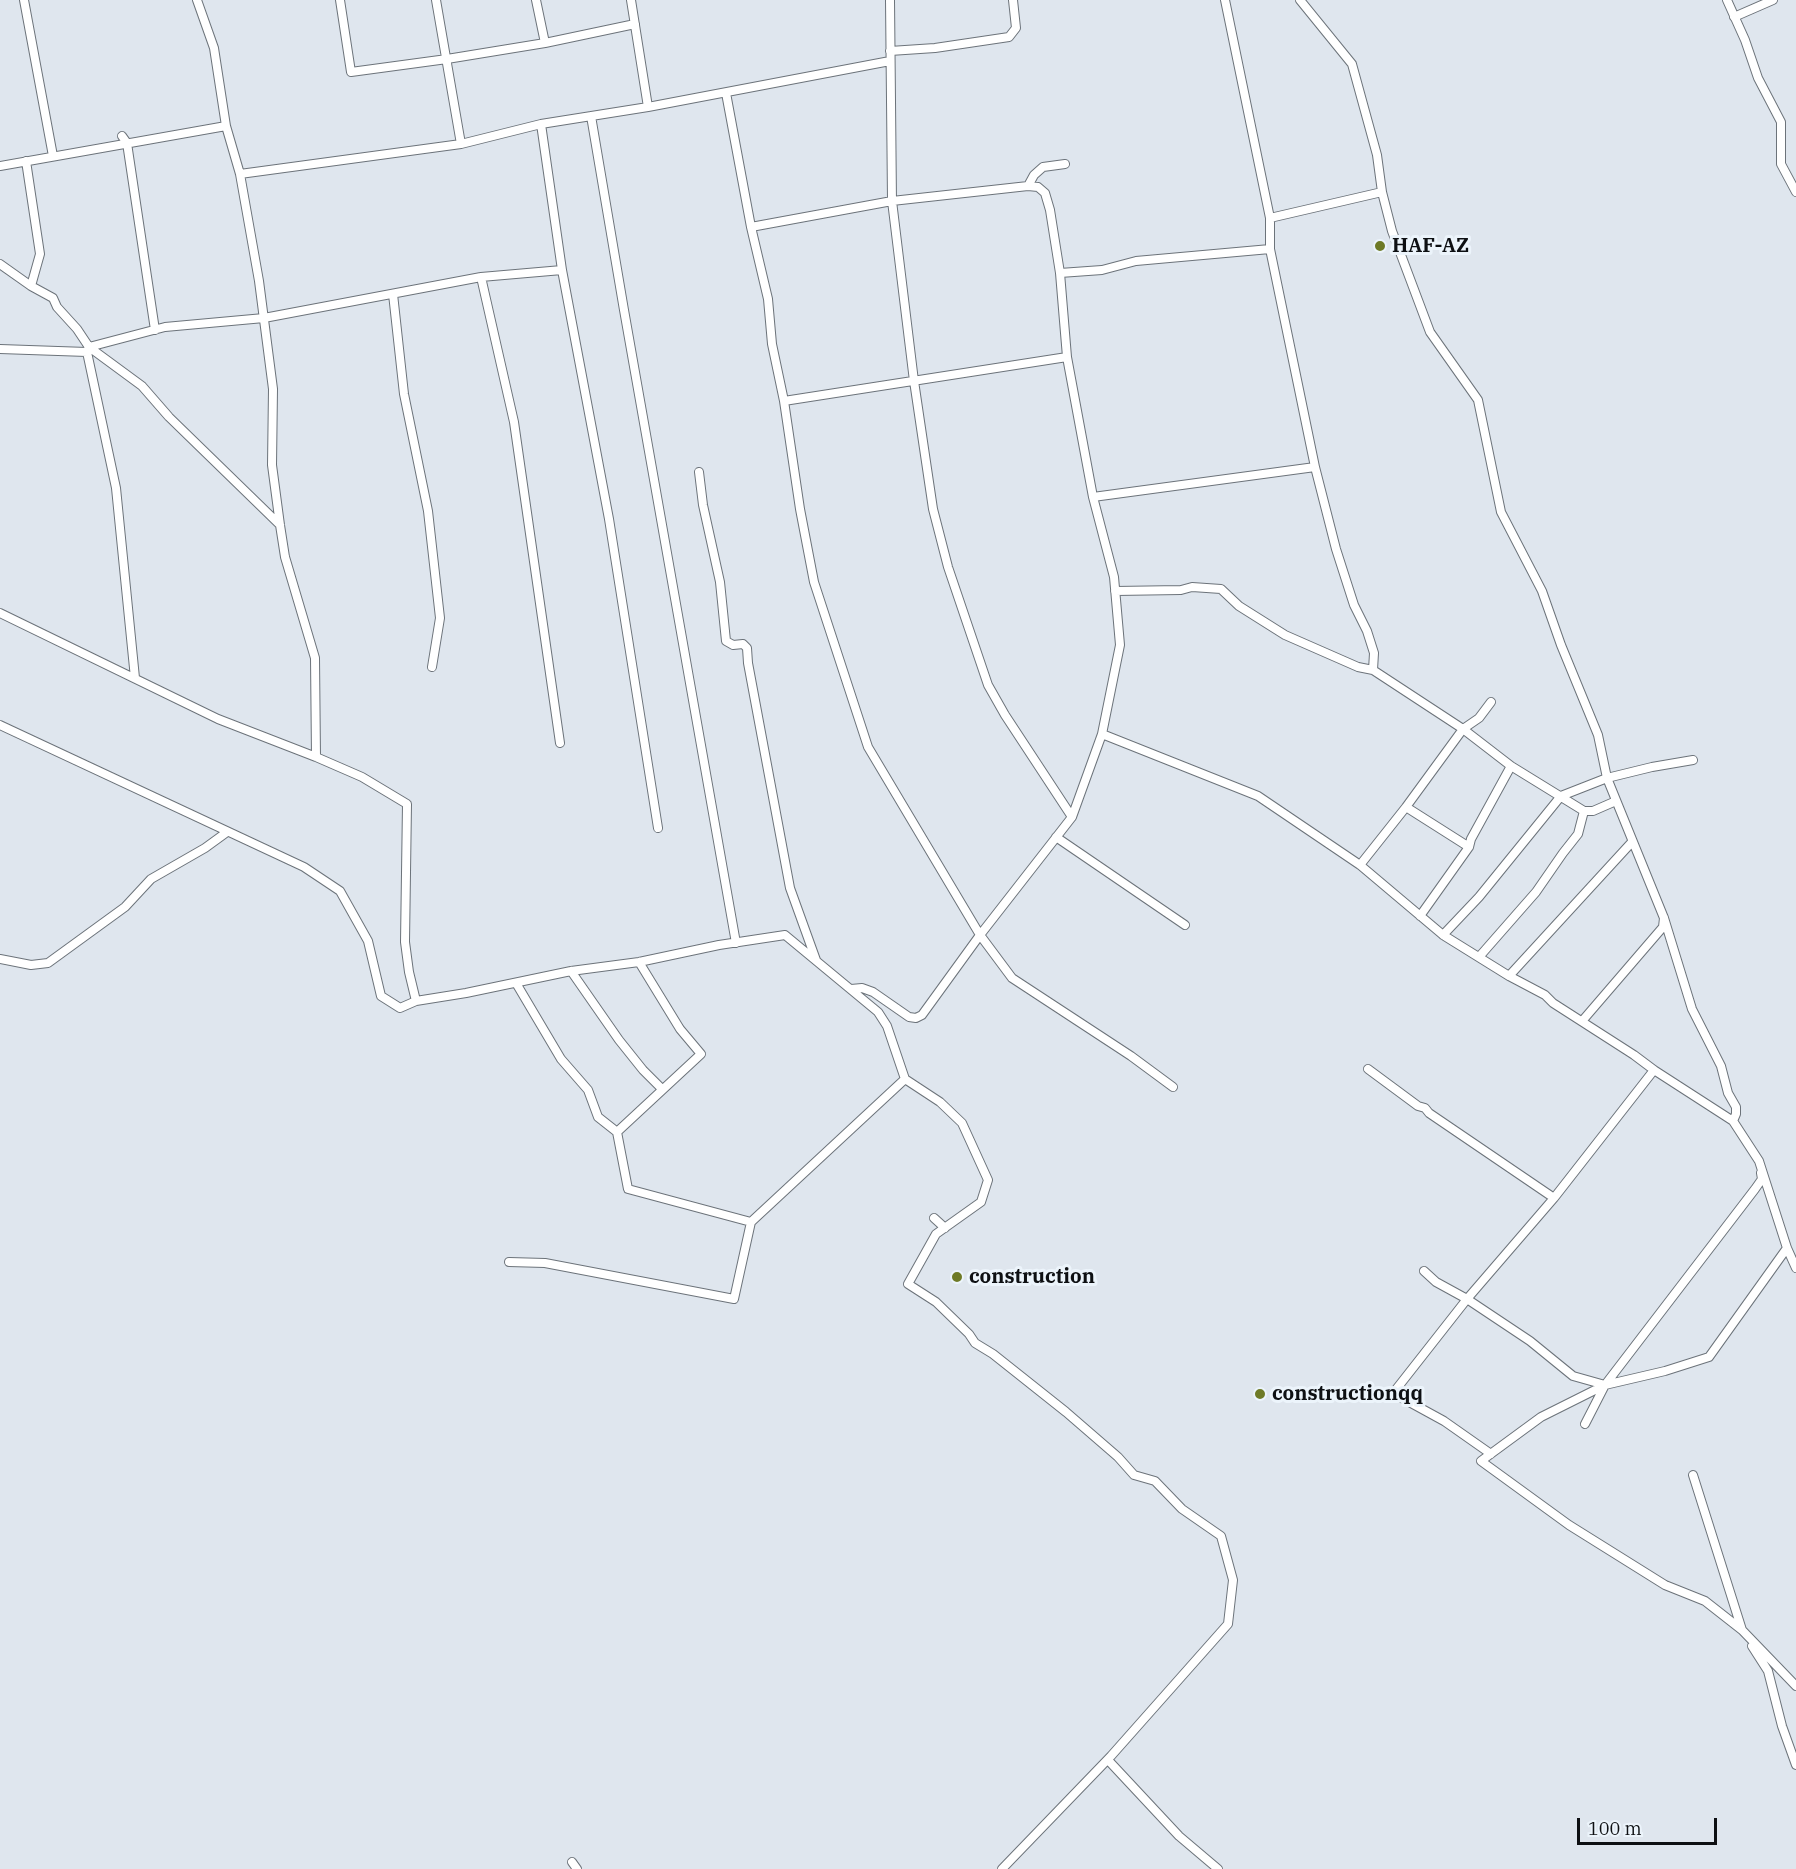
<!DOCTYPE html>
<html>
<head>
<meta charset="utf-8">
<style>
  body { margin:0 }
  #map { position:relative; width:1796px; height:1869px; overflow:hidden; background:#dfe6ee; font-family:"IBM Plex Serif",serif }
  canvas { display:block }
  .scale { position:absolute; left:1577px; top:1818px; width:140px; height:27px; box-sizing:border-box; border:3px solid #0e1013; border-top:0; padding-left:8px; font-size:18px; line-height:21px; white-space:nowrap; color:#0e1013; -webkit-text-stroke:4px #ecf4fb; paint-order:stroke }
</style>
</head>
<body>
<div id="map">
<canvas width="1796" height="1869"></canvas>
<div class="scale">100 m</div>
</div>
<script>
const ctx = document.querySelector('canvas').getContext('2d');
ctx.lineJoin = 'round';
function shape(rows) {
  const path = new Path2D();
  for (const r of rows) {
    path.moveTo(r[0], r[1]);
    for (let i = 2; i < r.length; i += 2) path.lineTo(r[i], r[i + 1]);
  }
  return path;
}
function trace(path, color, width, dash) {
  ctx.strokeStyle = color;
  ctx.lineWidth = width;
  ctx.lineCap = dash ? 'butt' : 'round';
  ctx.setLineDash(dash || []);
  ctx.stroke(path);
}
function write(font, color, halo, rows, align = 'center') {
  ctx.font = font + ' "IBM Plex Serif",serif';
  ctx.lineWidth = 6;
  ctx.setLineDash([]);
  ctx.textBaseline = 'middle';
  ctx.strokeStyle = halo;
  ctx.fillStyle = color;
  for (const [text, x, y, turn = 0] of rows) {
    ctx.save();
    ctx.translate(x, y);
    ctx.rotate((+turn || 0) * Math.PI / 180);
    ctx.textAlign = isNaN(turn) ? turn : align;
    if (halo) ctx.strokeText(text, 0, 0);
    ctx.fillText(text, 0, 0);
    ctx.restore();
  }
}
const street = shape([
  [24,0,53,156],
  [197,0,214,48,226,126,240,174,259,281,273,389,272,465,280,525,285,557,315,658,316,757],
  [340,0,351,72,447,59,545,43,635,24],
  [436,0,461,144],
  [536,0,545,43],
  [631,0,648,107],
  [1225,0,1270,218,1270,249,1315,467,1336,549,1354,605,1367,631,1374,653,1373,670],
  [1300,0,1352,64,1377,155,1382,192,1392,231,1430,332,1478,400,1501,512,1542,591,1561,645,1598,735,1607,778,1664,918,1692,1009,1721,1066,1728,1093,1736,1107,1736,1114,1733,1121,1759,1161,1787,1248,1796,1268],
  [1727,0,1745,40,1758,78,1781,122,1781,164,1796,192],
  [1734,17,1773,0],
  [890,51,935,48,1009,37,1016,28,1013,0],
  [726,93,751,227],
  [591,116,624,310,736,943],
  [541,124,562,270,609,519,658,828],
  [122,136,127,143,155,330],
  [26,161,40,254,31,286],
  [0,166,226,126],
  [240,174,461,144,541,124,648,107,890,61],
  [1028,186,1034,175,1043,167,1065,164],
  [1270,218,1382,192],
  [0,264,31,286,53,298,57,307,77,329,89,347,142,386,169,417,280,525],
  [1060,273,1102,270,1136,261,1270,249],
  [481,277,514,422,560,743],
  [393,294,404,394,428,511,440,618,432,667],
  [0,349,87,352],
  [784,401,1067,357],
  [699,472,703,505,720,582,726,641,733,645,743,644,747,648,748,663,790,888,816,960],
  [1093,497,1315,467],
  [1115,591,1181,590,1192,587,1221,589,1239,606,1285,635,1358,667,1373,670,1463,729,1511,766,1584,811],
  [0,613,218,719,316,757,362,777,407,804,405,942,409,972,416,1001],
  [135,678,116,488,87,352,89,347,165,327,264,318,481,277,562,270],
  [0,725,304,867,340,891,368,941,381,996,400,1008,416,1001,466,993,571,971,639,962,719,945,785,935,878,1012,887,1026,905,1079,940,1102,962,1123,988,1180,981,1202,936,1234,908,1284,936,1302,969,1334,975,1343,993,1354,1066,1412,1118,1457,1134,1475,1155,1481,1182,1509,1221,1536,1233,1580,1228,1624,1111,1756,1002,1869],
  [1102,734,1258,796,1360,865,1443,935,1509,976,1545,995,1553,1003,1634,1055,1654,1070,1733,1121],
  [1406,807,1469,847],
  [1072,817,1102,734,1120,645,1114,577,1093,497,1067,357,1060,273,1050,210,1045,193,1038,187,1028,186,892,201,751,227,768,299,772,344,784,401,800,509,814,582,868,747,980,935,1012,978,1131,1056,1173,1087],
  [1056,837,1185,925],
  [1360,865,1406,807,1463,729,1479,718,1491,702],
  [1420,916,1469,847,1471,839,1511,766],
  [1443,935,1479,897,1561,796,1607,778,1652,767,1693,760],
  [1479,957,1536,892,1563,853,1578,834,1584,811,1593,811,1616,801],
  [0,959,31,965,48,963,125,907,151,879,205,848,227,832],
  [571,971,619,1040,643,1070,662,1089],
  [1509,976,1632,842],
  [516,983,561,1059,588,1090,598,1117,617,1132,701,1054,680,1029,639,962],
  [851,989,862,988,873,992,909,1017,916,1018,922,1015,980,935,1072,817,1005,715,988,685,948,567,933,509,914,381,892,201,890,0],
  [1583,1020,1663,927,1664,918],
  [1368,1069,1418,1106,1425,1108,1429,1113,1554,1198],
  [617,1132,628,1189,751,1222],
  [934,1218,945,1228],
  [1787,1248,1709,1357,1665,1371,1605,1385,1541,1417,1481,1461,1569,1525,1665,1585,1705,1601,1742,1630,1796,1686],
  [509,1262,545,1263,734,1299,751,1222,905,1079],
  [1424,1271,1436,1282,1467,1299,1530,1341,1573,1376,1605,1385],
  [1585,1424,1605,1385,1755,1189,1762,1179,1761,1173],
  [1491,1454,1444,1421,1402,1398,1394,1392,1467,1299,1554,1198,1654,1070],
  [1693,1475,1742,1630],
  [1752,1646,1768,1671,1782,1726,1796,1765],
  [1108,1760,1179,1836,1218,1869],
  [572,1862,577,1869]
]);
const markers = [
  [1380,246,6,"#6e7a26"],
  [957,1277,6,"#6e7a26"],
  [1260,1394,6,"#6e7a26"]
];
const poiNames = [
  ["HAF-AZ",1392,246],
  ["construction",969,1277],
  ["constructionqq",1272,1394]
];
trace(street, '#6c737a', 10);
trace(street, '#fff', 8);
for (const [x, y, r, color] of markers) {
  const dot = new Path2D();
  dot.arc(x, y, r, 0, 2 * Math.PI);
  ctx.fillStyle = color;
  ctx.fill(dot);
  trace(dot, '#ecf4fb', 2);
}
write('bold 20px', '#0e1013', '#ecf4fb', poiNames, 'left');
</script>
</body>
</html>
